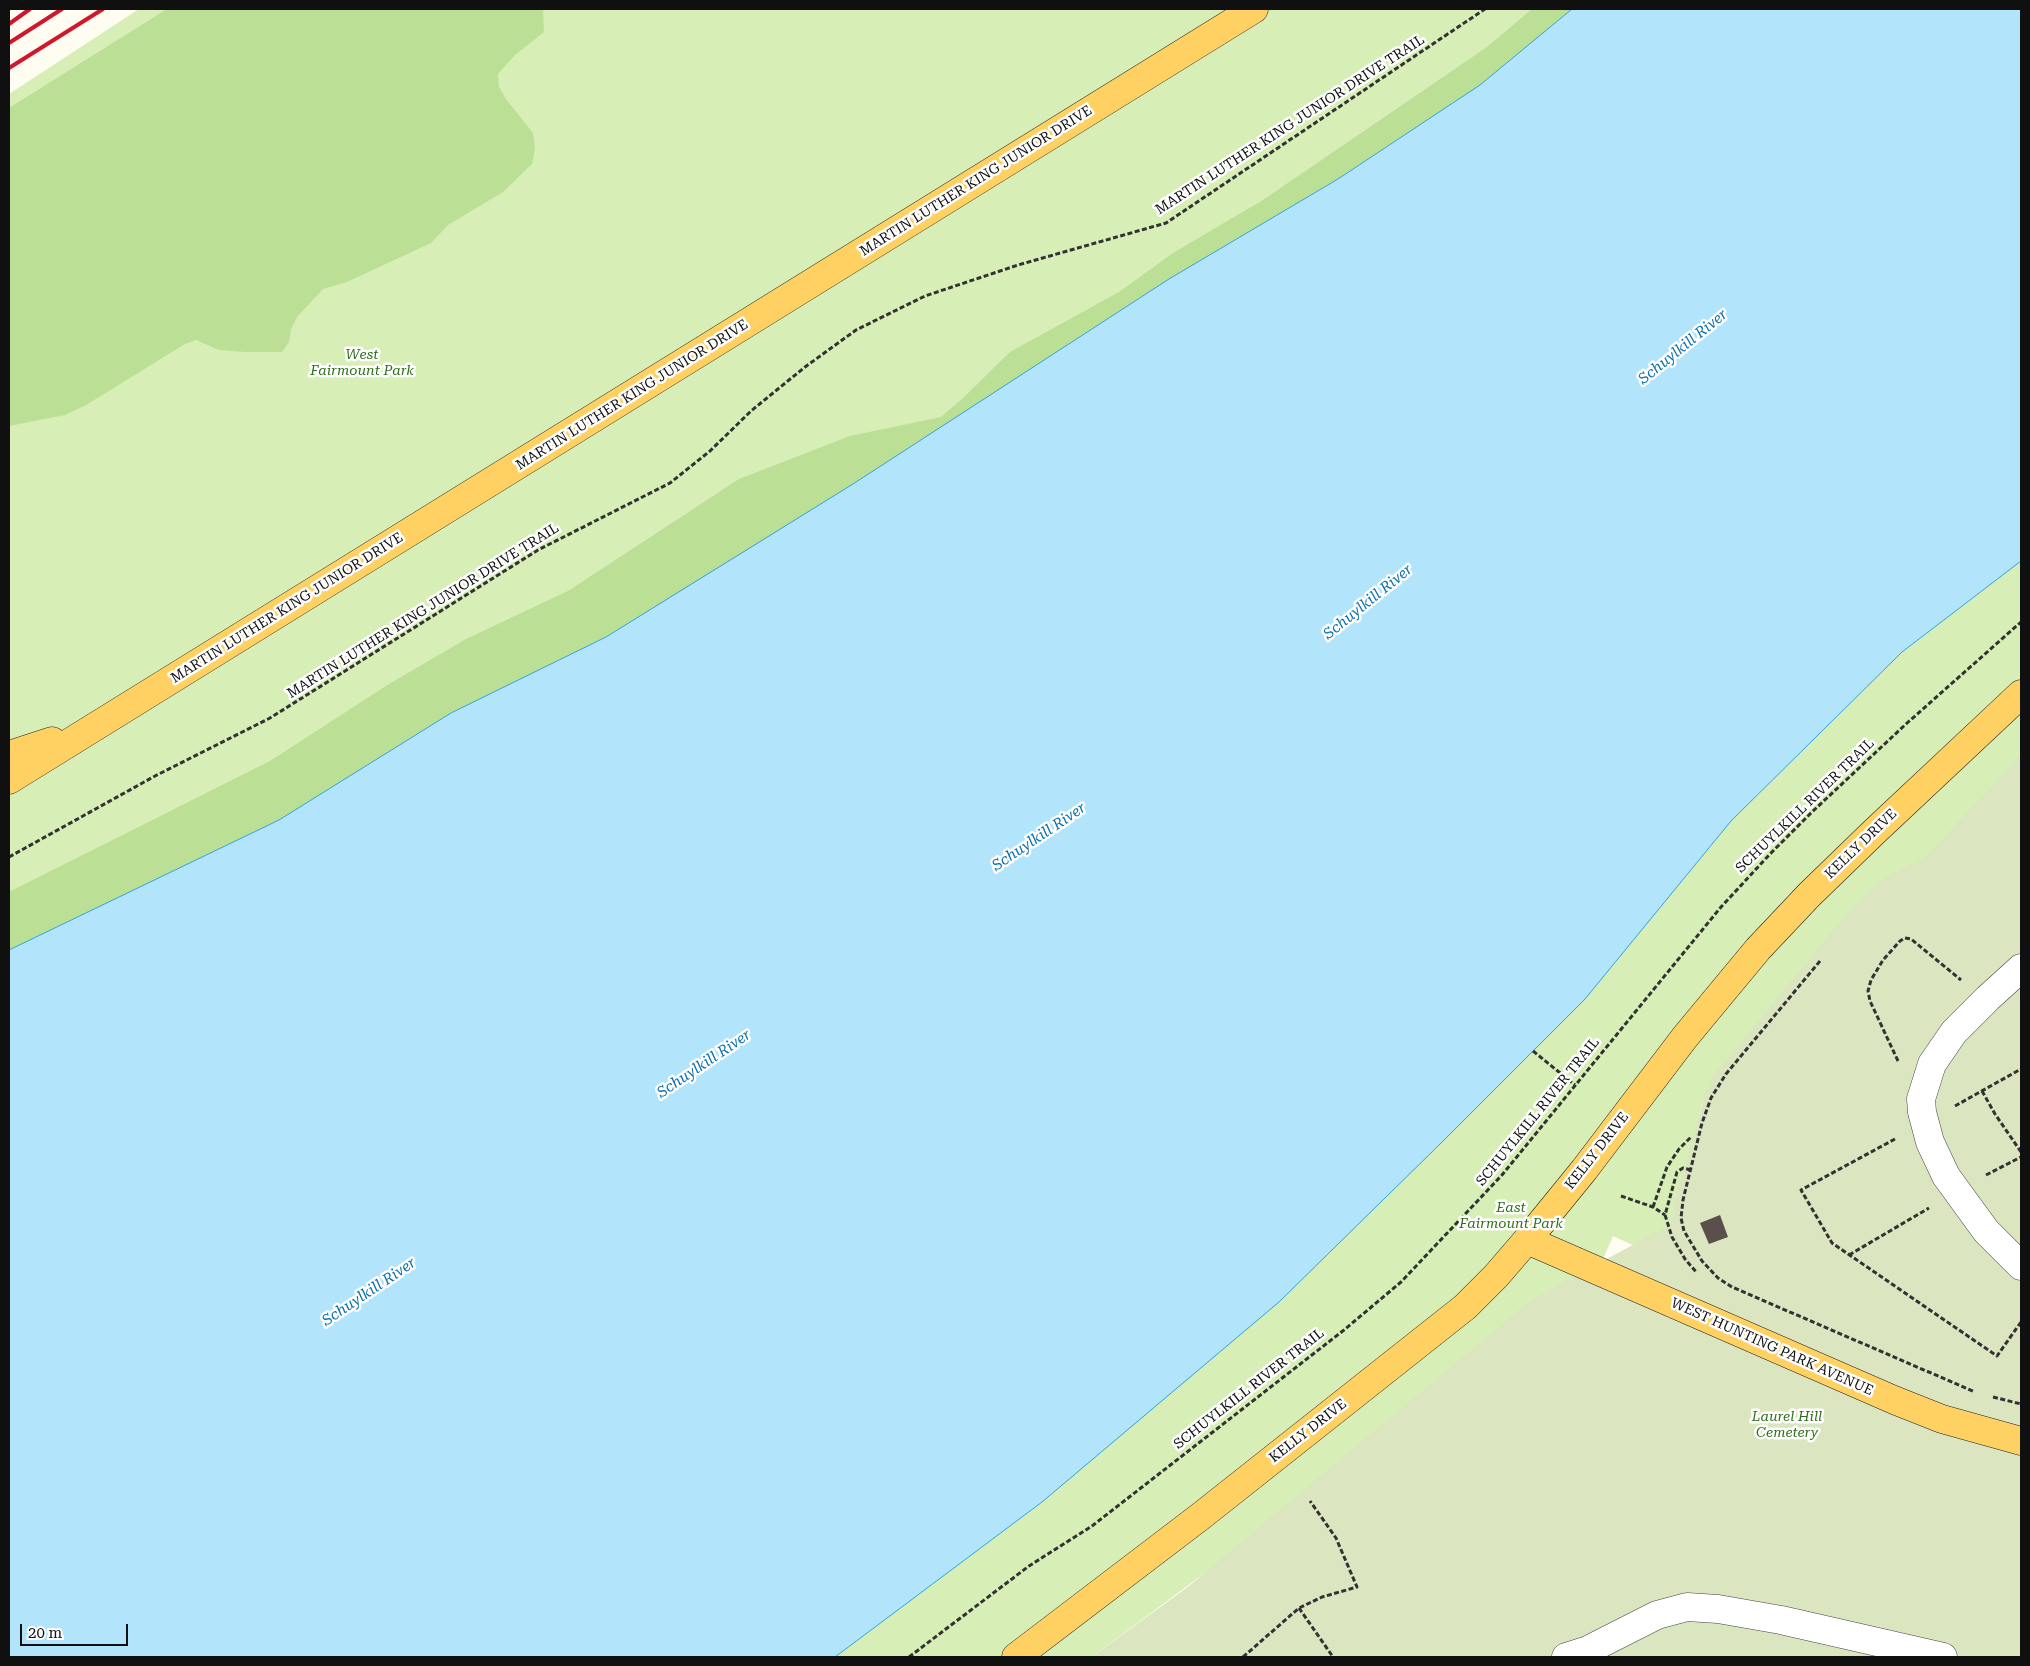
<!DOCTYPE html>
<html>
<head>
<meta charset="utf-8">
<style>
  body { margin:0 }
  #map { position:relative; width:2030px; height:1666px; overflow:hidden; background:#fffcf2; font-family:"Roboto Serif",serif }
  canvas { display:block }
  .frame { position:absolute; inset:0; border:10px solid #101010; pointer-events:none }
  .scale { position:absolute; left:20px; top:1624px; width:108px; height:22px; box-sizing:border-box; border:2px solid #101010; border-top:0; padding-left:6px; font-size:15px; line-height:18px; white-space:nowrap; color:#101010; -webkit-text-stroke:4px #fff; paint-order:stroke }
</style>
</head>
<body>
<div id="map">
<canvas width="2030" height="1666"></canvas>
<div class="frame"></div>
<div class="scale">20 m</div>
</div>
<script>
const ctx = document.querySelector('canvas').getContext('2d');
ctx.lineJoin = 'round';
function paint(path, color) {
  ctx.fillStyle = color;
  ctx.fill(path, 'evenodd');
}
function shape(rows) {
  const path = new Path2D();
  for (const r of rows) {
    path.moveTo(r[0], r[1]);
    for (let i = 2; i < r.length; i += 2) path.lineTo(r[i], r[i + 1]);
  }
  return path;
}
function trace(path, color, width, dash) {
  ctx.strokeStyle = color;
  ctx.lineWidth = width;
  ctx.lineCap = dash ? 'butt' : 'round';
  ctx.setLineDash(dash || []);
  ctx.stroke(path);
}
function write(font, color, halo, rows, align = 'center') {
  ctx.font = font + ' "Roboto Serif",serif';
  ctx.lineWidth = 5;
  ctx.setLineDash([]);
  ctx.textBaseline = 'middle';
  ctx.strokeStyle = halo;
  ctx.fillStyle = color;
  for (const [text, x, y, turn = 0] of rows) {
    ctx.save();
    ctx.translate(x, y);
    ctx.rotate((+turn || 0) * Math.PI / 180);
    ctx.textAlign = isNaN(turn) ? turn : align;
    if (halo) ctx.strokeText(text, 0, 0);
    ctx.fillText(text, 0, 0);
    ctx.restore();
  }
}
const green = shape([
  [139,9,1572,9,1169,279,853,484,9,950,9,94],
  [2021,561,2021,792,1715,1080,1702,1103,1677,1205,1693,1273,1613,1236,1581,1310,1238,1548,1092,1657,835,1657,1042,1502,1438,1146,1585,999,1731,821,1902,652]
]);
const forest = shape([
  [167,9,543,9,544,32,515,55,498,74,499,87,506,99,533,133,535,148,532,164,503,192,448,225,431,243,347,282,323,289,297,317,291,329,289,342,282,352,245,352,219,350,196,340,185,344,86,405,65,415,9,426,9,108],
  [1532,9,1572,9,1480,85,1338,179,1169,279,853,484,722,567,606,637,451,713,279,820,9,950,9,892,270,761,389,684,466,639,568,591,739,479,850,436,941,417,963,398,1010,352,1119,292,1173,253,1263,200,1487,47]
]);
const cemetery = shape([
  [2021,754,2021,1657,1092,1657,1189,1586,1530,1301,1671,1224,1675,1202,1705,1094,1713,1076,1851,909,1879,881,1927,856]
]);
const water = shape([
  [1572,9,2021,9,2021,561,1902,652,1731,821,1585,999,1438,1146,1279,1302,1042,1502,835,1657,9,1657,9,950,279,820,451,713,606,637,853,484,1169,279,1338,179,1480,85,1572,9]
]);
const building = shape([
  [1720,1215,1728,1237,1709,1244,1700,1223]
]);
const path = shape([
  [9,857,155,776,270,718,538,550,670,483,710,451,751,411,805,367,856,330,925,296,1018,265,1166,223,1485,9],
  [1820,961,1726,1074,1711,1098,1702,1123,1683,1200,1681,1218,1684,1231,1702,1261,1718,1278,1732,1287,1975,1392],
  [1533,1051,1575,1085],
  [1898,1061,1870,1001,1868,991,1871,980,1883,960,1900,941,1905,938,1911,939,1961,980],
  [1982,1091,1995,1114,2021,1152],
  [1955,1106,2021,1069],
  [1895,1139,1801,1190,1832,1243,1997,1356,2021,1322],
  [1691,1170,1683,1168,1677,1172,1665,1215,1672,1237,1685,1259,1697,1273],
  [1986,1175,2021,1157],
  [1621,1196,1653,1207,1665,1215],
  [1653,1207,1667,1167,1679,1149,1691,1137],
  [1849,1255,1929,1208],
  [1993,1397,2021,1404],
  [1299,1608,1333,1657],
  [909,1657,1029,1566,1092,1526,1344,1330,1401,1282,1502,1175,1721,907,1770,854,1812,812,1906,724,2021,622],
  [1243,1657,1299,1608,1322,1597,1357,1587,1336,1538,1310,1501]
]);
const minor = shape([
  [2021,968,1988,998,1954,1032,1932,1064,1921,1099,1922,1112,1930,1142,1946,1176,1986,1231,2021,1266],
  [1566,1657,1588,1650,1657,1615,1687,1607,1718,1609,1781,1620,1943,1657]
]);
const major = shape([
  [9,755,52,741],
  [9,780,1254,9],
  [1527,1240,1894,1400,1942,1419,2021,1441],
  [1016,1657,1201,1516,1465,1307,1496,1276,1527,1240,1584,1170,1685,1037,1758,949,1809,895,1874,832,2021,694]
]);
const rail = shape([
  [9,24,30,9],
  [9,43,62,9],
  [9,68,103,9]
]);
const streetNames = [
  ["MARTIN LUTHER KING JUNIOR DRIVE TRAIL",1290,125,-33],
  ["MARTIN LUTHER KING JUNIOR DRIVE",976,181,-32],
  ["MARTIN LUTHER KING JUNIOR DRIVE",632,395,-32],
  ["MARTIN LUTHER KING JUNIOR DRIVE",287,608,-32],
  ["MARTIN LUTHER KING JUNIOR DRIVE TRAIL",423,611,-32],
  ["SCHUYLKILL RIVER TRAIL",1805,806,-44],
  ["KELLY DRIVE",1861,844,-44],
  ["SCHUYLKILL RIVER TRAIL",1538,1112,-51],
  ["KELLY DRIVE",1597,1151,-52],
  ["WEST HUNTING PARK AVENUE",1772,1347,24],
  ["SCHUYLKILL RIVER TRAIL",1249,1389,-38],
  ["KELLY DRIVE",1308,1431,-38]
];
const parkNames = [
  ["West",362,355],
  ["Fairmount Park",362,371],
  ["East",1511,1208],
  ["Fairmount Park",1511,1224],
  ["Laurel Hill",1787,1417],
  ["Cemetery",1787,1433]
];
const waterNames = [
  ["Schuylkill River",1683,347,-39],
  ["Schuylkill River",1368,602,-39],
  ["Schuylkill River",1039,837,-34],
  ["Schuylkill River",704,1064,-34],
  ["Schuylkill River",369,1292,-34]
];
paint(green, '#d7eeb7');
paint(forest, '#bbe095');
paint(cemetery, '#dbe5c0');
paint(water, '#b2e4fc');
trace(water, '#32a0da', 1);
paint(building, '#5a504b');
trace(minor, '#434343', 29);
trace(major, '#212121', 29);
trace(path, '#323232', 3, [5, 2.5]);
trace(minor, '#fff', 28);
trace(major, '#ffd062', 28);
trace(rail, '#ce192c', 4);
write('14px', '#101010', '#fff', streetNames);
write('italic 14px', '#2f6f19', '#fff', parkNames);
write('italic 15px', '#0c71af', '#fff', waterNames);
</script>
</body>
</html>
